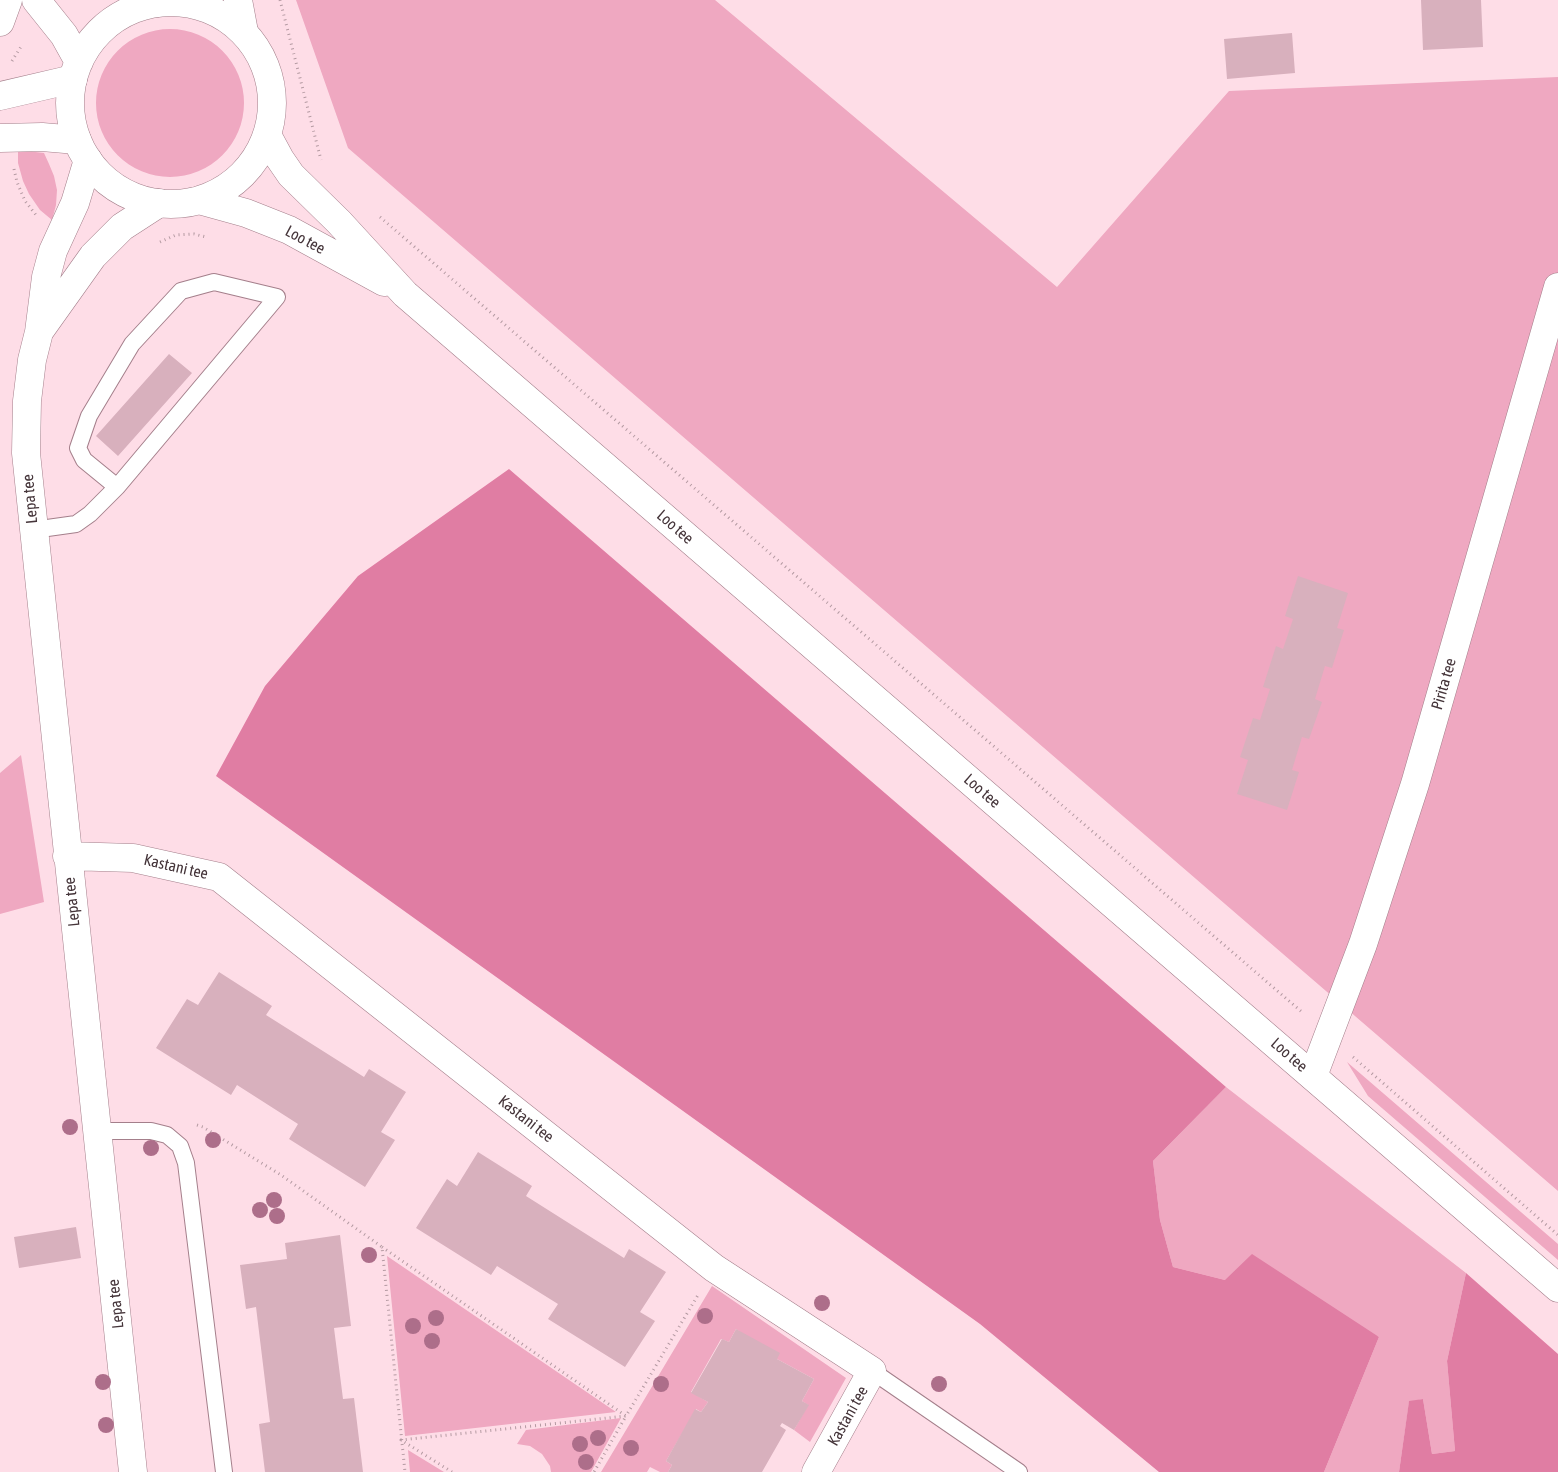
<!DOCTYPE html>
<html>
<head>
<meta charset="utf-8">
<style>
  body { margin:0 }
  canvas { display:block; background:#fedde7 }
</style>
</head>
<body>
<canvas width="1558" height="1472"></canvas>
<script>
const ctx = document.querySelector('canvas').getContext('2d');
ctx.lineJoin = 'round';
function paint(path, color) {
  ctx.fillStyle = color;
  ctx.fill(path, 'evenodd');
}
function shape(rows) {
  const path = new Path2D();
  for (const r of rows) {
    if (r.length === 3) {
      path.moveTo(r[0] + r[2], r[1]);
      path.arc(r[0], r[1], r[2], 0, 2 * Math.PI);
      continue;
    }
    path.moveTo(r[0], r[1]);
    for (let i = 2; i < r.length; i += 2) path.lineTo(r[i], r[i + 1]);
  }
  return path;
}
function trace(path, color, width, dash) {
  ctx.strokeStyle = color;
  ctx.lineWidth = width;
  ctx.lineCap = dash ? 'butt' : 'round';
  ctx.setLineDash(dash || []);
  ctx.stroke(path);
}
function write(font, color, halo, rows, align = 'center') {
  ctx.font = font + ' "Asap Condensed",sans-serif';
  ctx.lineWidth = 5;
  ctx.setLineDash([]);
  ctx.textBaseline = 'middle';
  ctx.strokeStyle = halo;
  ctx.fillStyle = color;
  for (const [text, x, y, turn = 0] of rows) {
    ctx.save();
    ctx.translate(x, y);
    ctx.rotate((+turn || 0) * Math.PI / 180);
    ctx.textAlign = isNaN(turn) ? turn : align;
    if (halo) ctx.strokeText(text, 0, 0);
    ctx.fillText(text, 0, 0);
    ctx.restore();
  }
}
const green = shape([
  [296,0,715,0,1057,287,1229,91,1558,77,1558,1191,348,148],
  [170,103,74],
  [18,150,44,153,49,164,54,176,57,190,56,205,52,220,40,210,29,194,23,181,18,163],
  [21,755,44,902,0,914,0,773],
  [1347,1062,1558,1244,1558,1260,1368,1096],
  [1226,1087,1466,1273,1447,1361,1455,1451,1432,1454,1423,1399,1409,1402,1399,1472,1324,1472,1379,1337,1225,1280,1173,1267,1160,1220,1153,1161],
  [387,1256,616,1412,405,1436],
  [712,1286,846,1378,810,1442,794,1430,808,1405,802,1401,814,1379,777,1359,736,1329,729,1342,721,1339,691,1392,708,1402,701,1412,696,1409,666,1461,672,1465,668,1472,660,1472,650,1467,647,1472,601,1472],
  [621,1418,591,1472,551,1472,550,1466,542,1454,530,1446,517,1444,526,1430],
  [408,1450,444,1472,410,1472]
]);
const forest = shape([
  [509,469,1226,1087,1153,1161,1160,1220,1173,1267,1225,1280,1252,1254,1379,1337,1324,1472,1159,1472,980,1324,216,776,265,686,358,576],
  [1466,1273,1558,1354,1558,1472,1399,1472,1409,1401,1423,1399,1432,1454,1455,1451,1447,1361]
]);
const building = shape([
  [1421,0,1481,0,1483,47,1423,50],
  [1292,33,1295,73,1227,79,1224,39],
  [169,354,192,373,118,456,96,436],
  [1298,576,1348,593,1337,628,1344,630,1332,668,1325,666,1315,699,1322,702,1309,739,1302,737,1292,770,1299,772,1287,810,1237,794,1248,760,1240,757,1253,718,1260,720,1270,689,1263,687,1276,646,1283,649,1293,619,1285,616],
  [219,972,272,1006,266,1015,364,1077,369,1069,406,1092,381,1132,395,1140,365,1187,289,1139,298,1124,237,1085,231,1095,156,1048,187,999,198,1005],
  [478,1152,532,1186,526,1196,624,1258,629,1249,666,1272,640,1312,655,1321,625,1367,548,1319,558,1304,497,1266,491,1275,416,1228,447,1179,457,1186],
  [76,1227,81,1258,19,1268,14,1237],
  [340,1235,351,1326,334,1328,343,1399,354,1398,363,1472,265,1472,259,1424,270,1422,256,1307,246,1309,240,1265,287,1259,285,1243],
  [736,1329,780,1353,777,1359,814,1379,802,1401,809,1405,794,1430,782,1423,780,1426,786,1430,762,1472,668,1472,672,1465,666,1461,695,1409,701,1412,708,1402,691,1393,722,1339,729,1342]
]);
const path = shape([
  [280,0,321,160],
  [12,61,22,45],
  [14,169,17,182,25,201,36,215],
  [380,217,1303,1013],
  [160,242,176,235,194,234,206,237],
  [1353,1057,1558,1235],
  [197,1125,203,1127,281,1175,382,1247,405,1472],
  [382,1247,626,1416,594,1472],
  [452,1472,401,1440,626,1416,698,1295]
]);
const service = shape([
  [33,530,76,524,90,514,117,487,277,297,214,282,181,291,132,344,89,416,78,448,84,460,117,487],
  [98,1131,151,1131,167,1135,180,1146,186,1163,224,1472],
  [872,1371,1019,1472]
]);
const minor = shape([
  [238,0,244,32],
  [156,3,161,0],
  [0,22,8,0],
  [0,96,73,79],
  [0,138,42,137,77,140],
  [88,160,75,203,53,251,46,277,39,332,32,360,27,401,26,453,133,1472],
  [41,329,93,256,122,227,159,203],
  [67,856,133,858,219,877,714,1268,872,1371,816,1472],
  [1313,1076,1363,944,1415,784,1558,287]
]);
const tertiary = shape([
  [36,0,64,35,79,62],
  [171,103,101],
  [267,135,280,159,291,175,339,222,405,294,1558,1288],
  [199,200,246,213,289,230,384,282]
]);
const trees = [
  [70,1127],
  [213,1140],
  [151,1148],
  [274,1200],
  [260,1210],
  [277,1216],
  [369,1255],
  [822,1303],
  [705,1316],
  [436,1318],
  [413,1326],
  [432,1341],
  [103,1382],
  [661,1384],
  [939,1384],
  [106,1425],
  [598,1438],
  [580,1444],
  [631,1448],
  [586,1462]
];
const streetNames = [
  ["Loo tee",305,240,28],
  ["Lepa tee",30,499,-95],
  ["Loo tee",675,527,41],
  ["Pirita tee",1444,684,-74],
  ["Loo tee",982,791,41],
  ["Kastani tee",176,867,13],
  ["Lepa tee",72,902,-96],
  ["Loo tee",1289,1055,41],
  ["Kastani tee",526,1119,38],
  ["Lepa tee",116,1304,-96],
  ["Kastani tee",848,1416,-61]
];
paint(green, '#efa8c1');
paint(forest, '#e07da3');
paint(building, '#d8b0bd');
trace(service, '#a47f8b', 18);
trace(minor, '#a47f8b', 29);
trace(tertiary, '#a47f8b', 29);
trace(path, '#b49aa2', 3, [1, 4]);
trace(service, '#fff', 16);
trace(minor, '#fff', 28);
trace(tertiary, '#fff', 28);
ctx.fillStyle = '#ad6e8a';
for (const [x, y] of trees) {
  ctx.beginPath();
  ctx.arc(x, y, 8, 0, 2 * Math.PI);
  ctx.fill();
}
write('16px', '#45353a', '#fff', streetNames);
</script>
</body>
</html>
